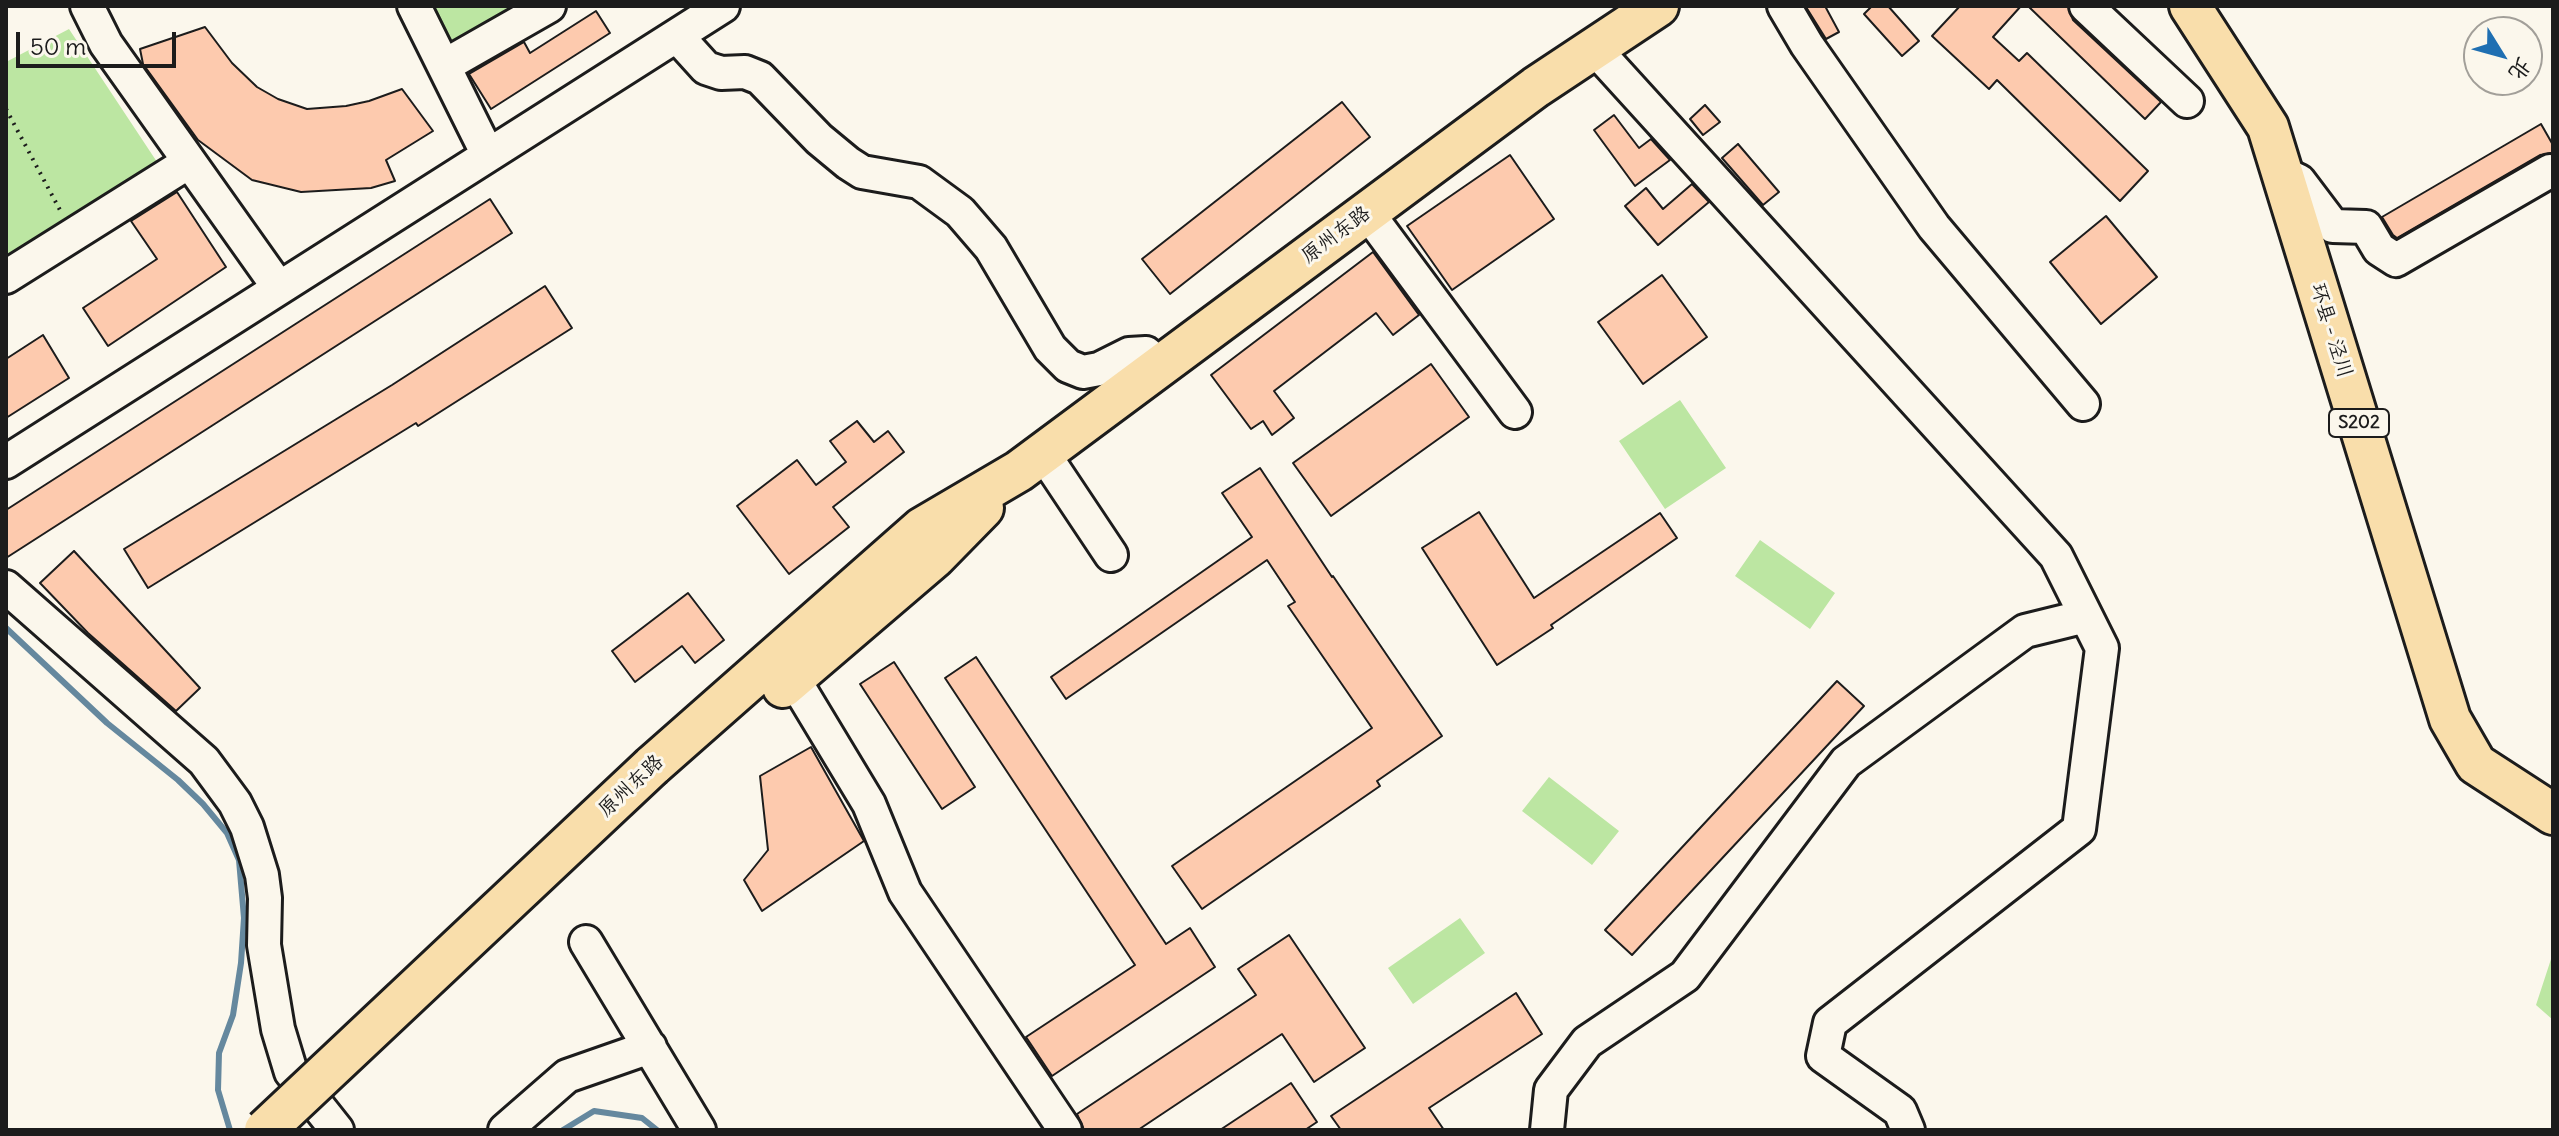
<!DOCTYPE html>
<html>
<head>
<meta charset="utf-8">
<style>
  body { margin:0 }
  #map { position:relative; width:2559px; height:1136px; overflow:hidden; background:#fbf7ec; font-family:Delius,"LXGW WenKai TC",sans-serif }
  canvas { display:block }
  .frame { position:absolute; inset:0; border:8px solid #1c1c1c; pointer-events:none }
  .north { position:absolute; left:2463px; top:16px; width:80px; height:80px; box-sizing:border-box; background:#fbf7ec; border:2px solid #a29f99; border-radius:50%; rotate:127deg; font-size:22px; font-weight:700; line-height:32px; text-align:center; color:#1c1c1c }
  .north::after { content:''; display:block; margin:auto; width:28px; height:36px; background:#1f6fb2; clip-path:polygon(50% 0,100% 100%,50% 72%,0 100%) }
  .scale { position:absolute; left:16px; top:32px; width:160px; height:36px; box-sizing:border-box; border:4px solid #1c1c1c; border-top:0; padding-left:10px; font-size:24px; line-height:28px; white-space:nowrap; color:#1c1c1c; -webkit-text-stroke:6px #fbf7ec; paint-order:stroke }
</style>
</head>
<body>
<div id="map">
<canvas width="2559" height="1136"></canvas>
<div class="frame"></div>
<div class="north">北</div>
<div class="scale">50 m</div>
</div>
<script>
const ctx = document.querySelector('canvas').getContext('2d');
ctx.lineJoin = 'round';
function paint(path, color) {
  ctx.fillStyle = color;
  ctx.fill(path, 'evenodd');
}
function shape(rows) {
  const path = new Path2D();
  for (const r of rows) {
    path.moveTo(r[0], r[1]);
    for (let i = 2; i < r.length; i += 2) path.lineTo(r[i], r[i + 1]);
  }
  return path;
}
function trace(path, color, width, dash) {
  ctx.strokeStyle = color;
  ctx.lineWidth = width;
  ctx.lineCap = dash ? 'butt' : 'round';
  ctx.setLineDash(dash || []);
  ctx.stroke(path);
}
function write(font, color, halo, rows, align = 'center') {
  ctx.font = font + ' Delius,"LXGW WenKai TC",sans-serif';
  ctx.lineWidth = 6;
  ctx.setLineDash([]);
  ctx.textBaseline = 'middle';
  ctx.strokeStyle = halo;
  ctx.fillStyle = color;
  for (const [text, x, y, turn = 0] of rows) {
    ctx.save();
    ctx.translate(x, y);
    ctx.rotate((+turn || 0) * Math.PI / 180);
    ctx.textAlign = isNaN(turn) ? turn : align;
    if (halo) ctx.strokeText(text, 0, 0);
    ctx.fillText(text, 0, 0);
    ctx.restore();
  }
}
const green = shape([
  [427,6,511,6,448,48],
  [69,29,161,168,6,264,6,62],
  [1680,400,1726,468,1665,509,1619,441],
  [1760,540,1835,593,1810,629,1735,576],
  [1549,777,1619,831,1592,865,1522,811],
  [1460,918,1485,953,1413,1004,1388,968],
  [2553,953,2553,1020,2536,1005]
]);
const stream = shape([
  [6,628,107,723,178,780,203,804,227,833,239,860,244,918,241,963,233,1015,219,1053,218,1090,230,1130],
  [563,1130,594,1111,642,1118,657,1130]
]);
const building = shape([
  [1825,6,1839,32,1826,39,1806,7,1825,6],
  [1872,6,1888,6,1919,41,1902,56,1864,14,1872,6],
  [1960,6,2021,6,1993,37,2019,61,2027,53,2148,171,2120,201,1997,80,1989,89,1932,36,1960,6],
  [2028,6,2068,6,2073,20,2161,102,2145,119,2028,6],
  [596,11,610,33,491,109,469,74,524,42,530,53,596,11],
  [205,27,232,63,257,87,278,99,307,109,346,106,369,101,402,89,433,131,386,160,395,181,371,188,301,192,252,180,198,140,143,64,140,49,205,27],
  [1342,102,1370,137,1170,294,1142,259,1342,102],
  [1705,105,1720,122,1703,135,1690,119,1705,105],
  [1614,115,1639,148,1651,139,1670,160,1635,186,1594,130,1614,115],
  [2541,124,2553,145,2553,153,2540,155,2397,238,2393,235,2382,217,2541,124],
  [1738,144,1779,192,1763,205,1722,158,1738,144],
  [1510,155,1554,219,1452,290,1407,226,1510,155],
  [1692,184,1709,202,1658,245,1625,206,1646,188,1663,209,1692,184],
  [177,192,226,267,108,346,83,308,157,259,131,221,177,192],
  [490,199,512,233,6,558,6,510,490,199],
  [2106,216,2157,277,2101,324,2050,262,2106,216],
  [1373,252,1419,315,1393,335,1376,313,1274,391,1294,418,1272,435,1263,421,1251,429,1211,375,1373,252],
  [1662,275,1707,337,1643,384,1598,322,1662,275],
  [545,286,572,328,418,426,416,423,148,588,124,549,392,385,545,286],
  [43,335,69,378,6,418,6,359,43,335],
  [1431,364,1469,417,1331,516,1293,463,1431,364],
  [857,421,874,442,888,431,904,452,833,507,849,527,789,574,737,506,797,460,816,485,846,462,830,441,857,421],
  [1260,468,1332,577,1333,576,1442,736,1377,781,1380,786,1202,909,1172,866,1372,728,1288,606,1295,602,1267,560,1066,699,1051,677,1252,537,1222,493,1260,468],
  [1479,512,1534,598,1660,513,1677,538,1551,625,1553,628,1497,665,1422,548,1479,512],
  [74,551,200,688,176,711,88,633,40,583,74,551],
  [688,593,724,640,695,663,682,646,635,682,612,651,688,593],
  [976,657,1166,944,1190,928,1215,967,1052,1076,1026,1037,1135,965,945,678,976,657],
  [894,662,975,787,942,809,860,684,894,662],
  [1837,681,1864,706,1632,955,1605,930,1837,681],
  [811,747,864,841,762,911,744,880,768,850,760,776,811,747],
  [1289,935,1365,1048,1314,1082,1282,1034,1138,1130,1084,1130,1077,1114,1256,995,1238,969,1289,935],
  [1516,993,1542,1034,1429,1108,1444,1130,1341,1130,1331,1116,1516,993],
  [1291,1083,1317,1122,1305,1130,1220,1130,1291,1083]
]);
const path = shape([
  [6,109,61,212]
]);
const minor = shape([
  [87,6,106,44,279,288],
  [414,6,488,155],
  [1784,6,1807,45,1934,227,2083,404],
  [2086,6,2187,101],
  [677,36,706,68,721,73,745,72,760,78,819,139,848,163,862,172,919,182,960,212,991,248,1050,348,1068,366,1083,372,1099,369,1129,354,1146,353,1161,366],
  [1595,49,2056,556,2102,648,2079,829,1830,1023,1823,1056,1900,1111,1908,1130],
  [444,66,549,6],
  [2282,173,2299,181,2333,226,2366,227,2379,249,2396,260,2550,171],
  [1367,212,1515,412],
  [6,277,189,162],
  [1043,453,1111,555],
  [6,462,723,6],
  [6,587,204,761,235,803,247,827,262,875,265,898,264,945,278,1029,291,1072,337,1130],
  [793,678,869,804,905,892,1065,1130],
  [586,942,699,1130],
  [505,1130,567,1076,650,1047],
  [1547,1130,1551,1090,1587,1042,1685,976,1846,762,2025,631,2086,616]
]);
const major = shape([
  [2190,6,2268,127,2450,719,2476,764,2553,814],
  [783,687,935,557,983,508],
  [652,766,922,528,1019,471,1536,87,1658,6]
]);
const majorBridge = shape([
  [265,1130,652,766]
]);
const shields = [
  [2359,423,60]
];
const shieldNames = [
  ["S202",2359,423]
];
const streetNames = [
  ["原州东路",1336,235,-37],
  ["环县 - 泾川",2331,331,73],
  ["原州东路",631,786,-43]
];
paint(green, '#bce6a2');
trace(stream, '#65889e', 6);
paint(building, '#fdcaae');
trace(building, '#1c1c1c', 2);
trace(minor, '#1c1c1c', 38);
trace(major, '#1c1c1c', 46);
trace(path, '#1c1c1c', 4, [2, 6]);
trace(minor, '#fbf7ec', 32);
trace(major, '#f9deab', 40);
trace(majorBridge, '#1c1c1c', 46, []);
trace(majorBridge, '#f9deab', 40);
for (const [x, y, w] of shields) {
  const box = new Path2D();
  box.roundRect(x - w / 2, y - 14, w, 28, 6);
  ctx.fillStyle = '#fbf7ec';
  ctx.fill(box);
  trace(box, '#1c1c1c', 2);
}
write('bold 18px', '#1c1c1c', null, shieldNames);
write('20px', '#1c1c1c', '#fbf7ec', streetNames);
</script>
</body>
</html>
